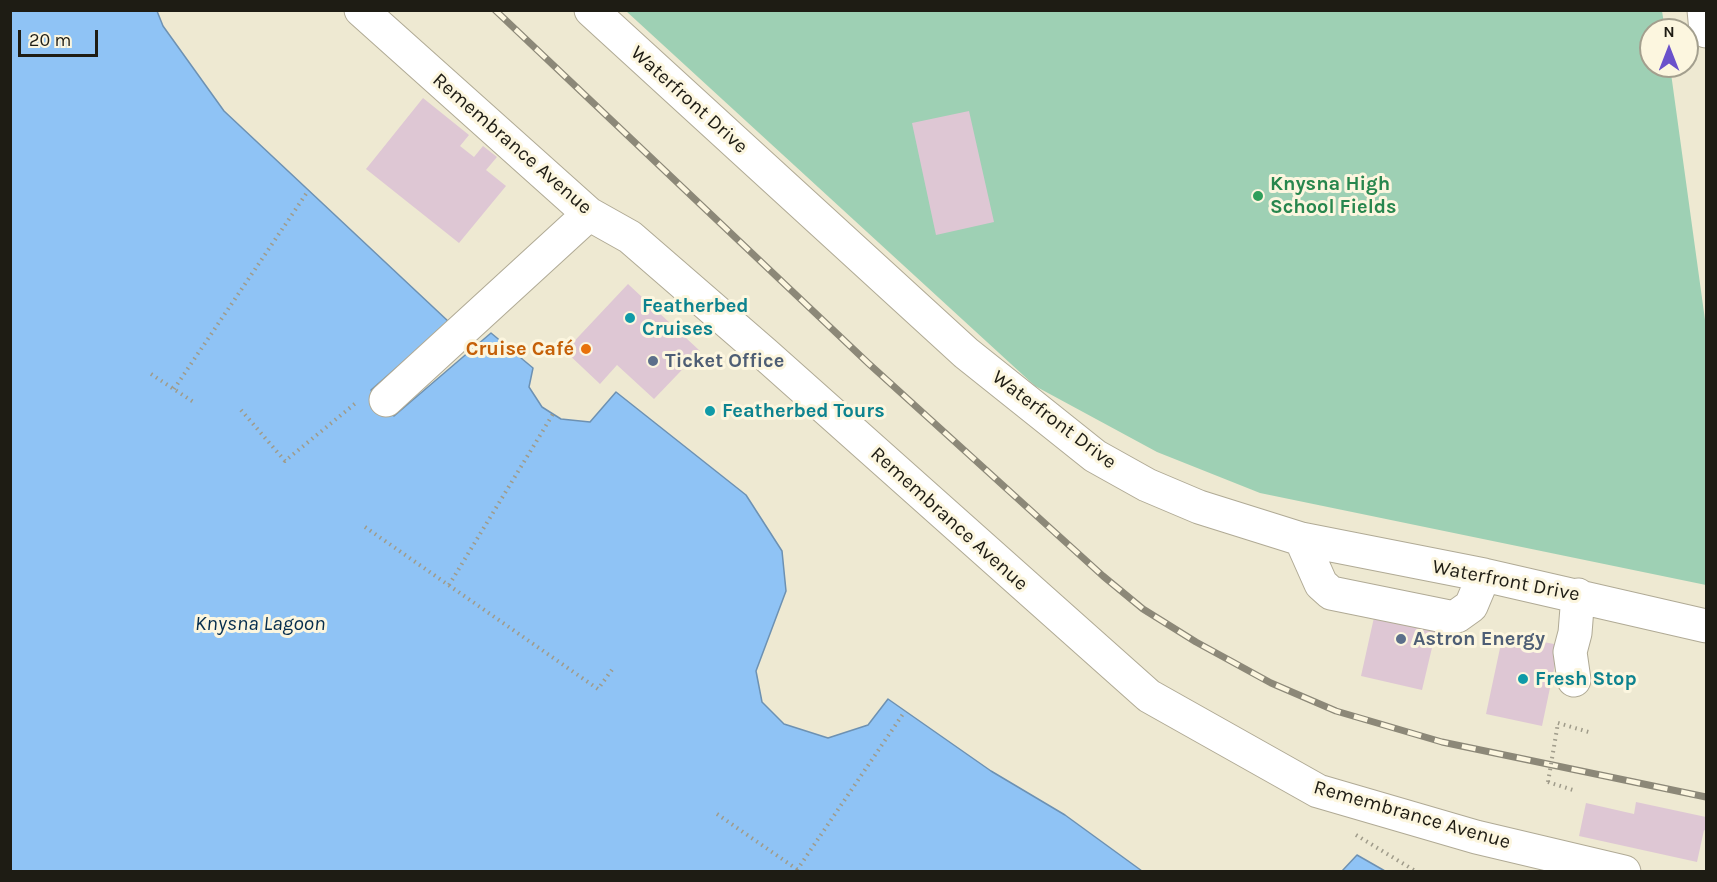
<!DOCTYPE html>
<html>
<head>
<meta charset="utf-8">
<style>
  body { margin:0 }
  #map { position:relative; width:1717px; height:882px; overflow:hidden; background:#eee9d2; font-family:Karla,sans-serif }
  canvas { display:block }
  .frame { position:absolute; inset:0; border:12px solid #1e1c14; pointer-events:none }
  .north { position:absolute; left:1639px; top:18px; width:60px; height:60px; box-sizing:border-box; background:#fcf6df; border:2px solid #a39f8e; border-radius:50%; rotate:0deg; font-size:16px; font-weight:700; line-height:24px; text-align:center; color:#1e1c14 }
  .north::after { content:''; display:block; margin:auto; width:21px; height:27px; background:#6a51cb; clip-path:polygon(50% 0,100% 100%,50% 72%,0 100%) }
  .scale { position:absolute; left:18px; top:30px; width:80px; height:27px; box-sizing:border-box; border:3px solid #1e1c14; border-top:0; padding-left:8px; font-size:18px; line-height:21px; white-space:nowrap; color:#1e1c14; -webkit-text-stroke:4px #fcf6df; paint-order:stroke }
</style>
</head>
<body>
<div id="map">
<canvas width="1717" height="882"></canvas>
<div class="frame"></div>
<div class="north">N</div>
<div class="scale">20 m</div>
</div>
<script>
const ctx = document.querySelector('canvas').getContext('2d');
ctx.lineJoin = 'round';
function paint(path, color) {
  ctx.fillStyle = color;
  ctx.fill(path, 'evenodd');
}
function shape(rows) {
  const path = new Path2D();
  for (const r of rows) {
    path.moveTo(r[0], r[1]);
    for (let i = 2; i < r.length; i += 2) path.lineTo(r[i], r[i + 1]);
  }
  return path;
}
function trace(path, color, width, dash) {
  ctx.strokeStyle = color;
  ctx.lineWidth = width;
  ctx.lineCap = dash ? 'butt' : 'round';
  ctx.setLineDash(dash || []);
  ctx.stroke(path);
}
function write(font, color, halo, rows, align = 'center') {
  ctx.font = font + ' Karla,sans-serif';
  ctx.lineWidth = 6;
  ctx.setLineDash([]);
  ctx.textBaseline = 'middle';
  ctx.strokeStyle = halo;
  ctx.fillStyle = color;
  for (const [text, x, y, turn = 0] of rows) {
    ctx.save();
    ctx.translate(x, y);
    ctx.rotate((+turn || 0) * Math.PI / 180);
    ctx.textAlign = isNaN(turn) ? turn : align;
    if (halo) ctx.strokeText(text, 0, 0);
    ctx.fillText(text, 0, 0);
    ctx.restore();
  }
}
const green = shape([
  [626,11,1662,11,1665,30,1651,30,1651,66,1670,66,1706,327,1706,585,1260,493,1157,452,1035,386]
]);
const water = shape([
  [10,11,157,11,163,26,224,111,449,322,371,390,394,416,491,333,533,368,529,387,542,407,553,414,561,419,590,422,616,392,746,495,782,551,786,591,756,671,762,702,784,724,828,738,868,725,888,699,991,771,1065,815,1142,871,11,871,10,11],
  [1357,855,1385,871,1342,871,1357,855]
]);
const building = shape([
  [423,98,469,135,460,146,474,157,483,146,497,157,486,170,506,186,459,243,366,169],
  [969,111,994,222,936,235,912,123],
  [628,284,700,351,654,399,617,365,600,384,565,351],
  [1377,604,1439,618,1422,690,1361,676],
  [1503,634,1559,645,1542,726,1486,714],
  [1636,802,1706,817,1706,831,1704,830,1697,862,1579,836,1586,803,1634,814]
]);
const path = shape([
  [151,374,195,403],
  [174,389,308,191],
  [241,410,285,461,357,402],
  [365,527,598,689,614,667],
  [449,585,553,414],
  [1558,723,1592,733],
  [1548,782,1573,790],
  [717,814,798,870],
  [1356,835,1417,872],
  [797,870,905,711]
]);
const minor = shape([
  [361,10,589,214,630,237,765,354,1149,696,1318,791,1476,837,1624,872],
  [591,10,966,353,1095,456,1147,485,1199,507,1301,539,1484,575,1706,626],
  [1704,10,1706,31],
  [386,400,589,214],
  [1301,539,1321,584,1331,593,1449,617,1457,616,1471,606,1484,575],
  [1574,680,1570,652,1575,633,1578,595]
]);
const rail = shape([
  [495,10,868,363,1103,576,1143,609,1196,642,1271,683,1336,711,1442,742,1706,797]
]);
const pathBridge = shape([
  [1548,782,1558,723]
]);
const markers = [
  [1258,196,6,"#2e9e5b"],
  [630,318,6,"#0f9aa8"],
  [586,349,6,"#e8710a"],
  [653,361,6,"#5c6f8a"],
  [710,411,6,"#0f9aa8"],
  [1401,639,6,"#5c6f8a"],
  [1523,679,6,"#0f9aa8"]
];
const streetNames = [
  ["Waterfront Drive",689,100,42],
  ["Remembrance Avenue",512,144,41],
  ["Waterfront Drive",1054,420,37],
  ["Remembrance Avenue",949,519,42],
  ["Waterfront Drive",1506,581,11],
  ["Remembrance Avenue",1412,815,16]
];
const leisureNames = [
  ["Knysna High",1270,184],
  ["School Fields",1270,207]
];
const cultureNames = [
  ["Featherbed",642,306],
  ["Cruises",642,329],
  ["Featherbed Tours",722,411],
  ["Fresh Stop",1535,679]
];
const foodNames = [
  ["Cruise Café",574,349]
];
const serviceNames = [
  ["Ticket Office",665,361],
  ["Astron Energy",1413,639]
];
const waterNames = [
  ["Knysna Lagoon",260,624]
];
paint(green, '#9ed0b4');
paint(water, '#8fc3f5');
trace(water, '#6d91b2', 1.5);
paint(building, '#dec7d4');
trace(minor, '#b0aa95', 35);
trace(path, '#9f9b8a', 4, [1.5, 4.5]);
trace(minor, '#fff', 33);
trace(rail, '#8c8878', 7);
trace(rail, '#fcf6df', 4.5, [14]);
trace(pathBridge, '#9f9b8a', 4, [1.5, 4.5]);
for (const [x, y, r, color] of markers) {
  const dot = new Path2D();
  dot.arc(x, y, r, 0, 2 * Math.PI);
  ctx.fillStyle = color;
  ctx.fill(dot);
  trace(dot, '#fcf6df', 2);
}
write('20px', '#1e1c14', '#fcf6df', streetNames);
write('bold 20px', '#27864d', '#fcf6df', leisureNames, 'left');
write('bold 20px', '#0d838f', '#fcf6df', cultureNames, 'left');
write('bold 20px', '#c56008', '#fcf6df', foodNames, 'right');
write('bold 20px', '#4e5e75', '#fcf6df', serviceNames, 'left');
write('italic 21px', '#052d4d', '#fcf6df', waterNames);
</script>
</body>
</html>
